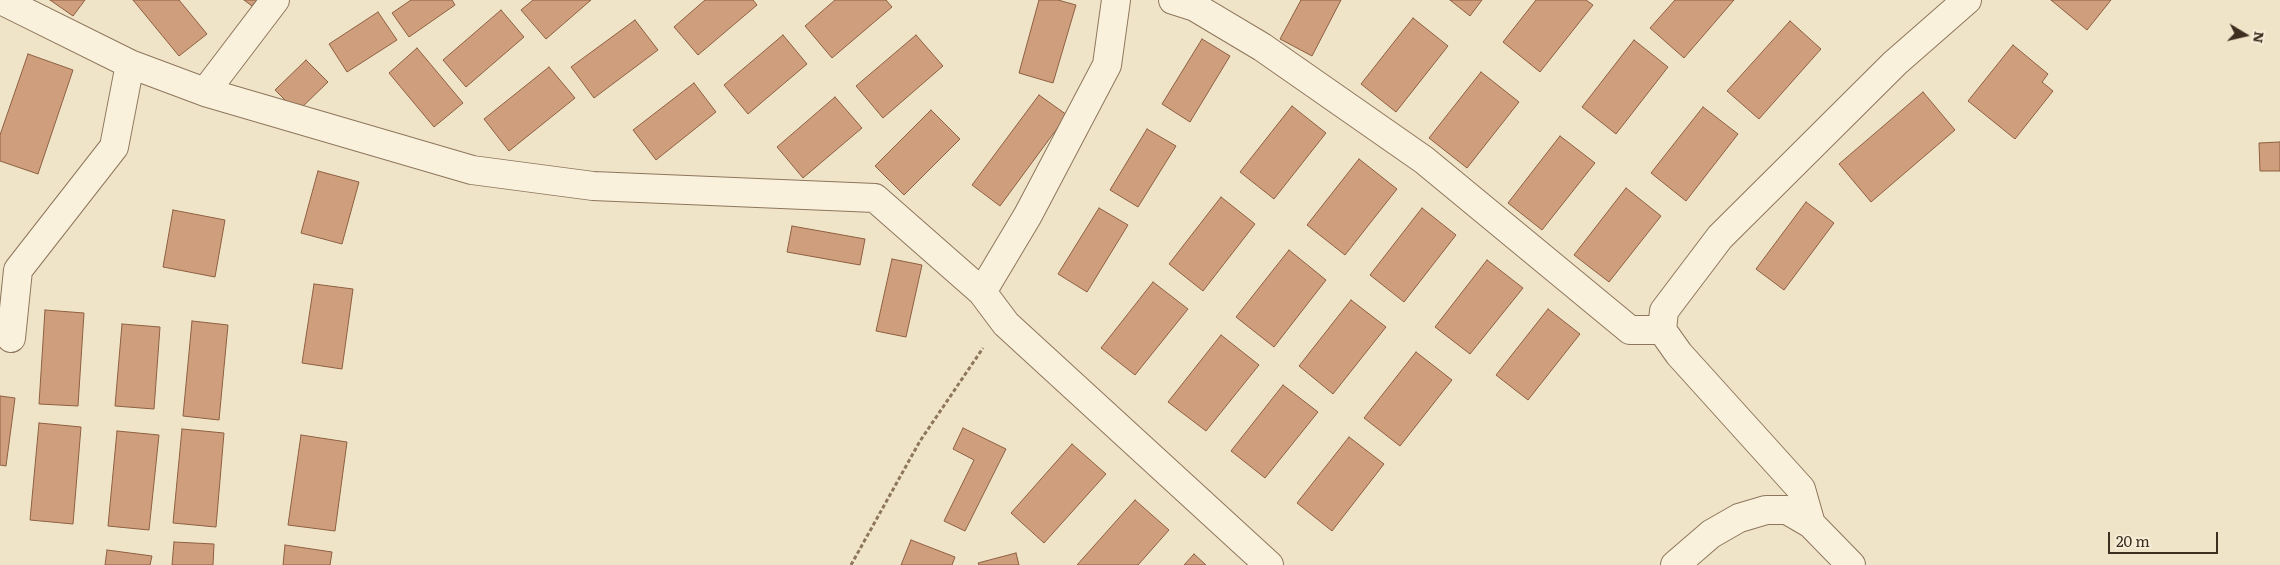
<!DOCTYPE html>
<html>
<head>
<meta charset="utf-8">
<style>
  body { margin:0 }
  #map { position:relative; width:2280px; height:565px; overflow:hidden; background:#f0e4c8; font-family:Literata,serif }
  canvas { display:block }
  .north { position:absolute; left:2220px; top:10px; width:50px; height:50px; -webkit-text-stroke:4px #f7eed8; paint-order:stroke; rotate:99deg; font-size:14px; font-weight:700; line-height:20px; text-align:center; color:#3d2e20 }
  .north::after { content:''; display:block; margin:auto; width:18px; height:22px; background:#3d2e20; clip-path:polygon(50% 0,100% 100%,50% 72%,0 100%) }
  .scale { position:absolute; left:2108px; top:532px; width:110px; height:22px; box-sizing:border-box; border:2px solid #3d2e20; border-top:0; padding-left:6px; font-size:15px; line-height:18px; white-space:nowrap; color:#3d2e20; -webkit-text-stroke:4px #f7eed8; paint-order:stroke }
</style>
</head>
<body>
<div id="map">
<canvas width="2280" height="565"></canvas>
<div class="north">N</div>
<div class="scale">20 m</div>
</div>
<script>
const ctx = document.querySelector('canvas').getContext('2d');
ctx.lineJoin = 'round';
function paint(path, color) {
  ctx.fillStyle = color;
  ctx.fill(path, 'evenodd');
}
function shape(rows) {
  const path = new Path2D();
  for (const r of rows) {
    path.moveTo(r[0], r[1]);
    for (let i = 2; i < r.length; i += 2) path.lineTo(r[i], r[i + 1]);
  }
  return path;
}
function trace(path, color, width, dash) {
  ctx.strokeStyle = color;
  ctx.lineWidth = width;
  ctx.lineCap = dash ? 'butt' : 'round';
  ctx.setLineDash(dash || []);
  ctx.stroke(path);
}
const building = shape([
  [50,0,85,0,73,16,50,0],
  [133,0,179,0,207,34,179,56,133,0],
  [244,0,257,0,252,6,244,0],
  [411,0,452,0,455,5,409,37,392,13,411,0],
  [533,0,591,0,546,39,521,10,533,0],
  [705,0,753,0,757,5,698,55,674,27,705,0],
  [835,0,886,0,892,7,832,58,805,26,835,0],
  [1039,0,1058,0,1076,5,1053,83,1019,73,1039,0],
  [1301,0,1341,0,1312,56,1280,39,1301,0],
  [1450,0,1482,0,1470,16,1450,0],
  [1536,0,1586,0,1593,5,1540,72,1503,42,1536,0],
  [1675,0,1734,0,1684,58,1650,28,1675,0],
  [2051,0,2111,0,2087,30,2051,0],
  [501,10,524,37,466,87,443,60,501,10],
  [378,12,397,40,347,72,329,44,378,12],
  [1413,18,1448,46,1396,112,1361,84,1413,18],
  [635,20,658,50,594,98,571,67,635,20],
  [1790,21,1821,49,1759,119,1727,91,1790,21],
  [783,35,807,64,748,114,724,85,783,35],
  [916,35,943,66,883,118,856,86,916,35],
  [1202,39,1230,56,1190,122,1162,104,1202,39],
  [1634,40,1668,67,1616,134,1582,107,1634,40],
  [2013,45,2048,74,2042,82,2053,91,2015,139,1968,101,2013,45],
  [417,48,463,103,434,127,389,73,417,48],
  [28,54,73,70,38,174,0,161,0,135,28,54],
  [306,60,328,82,297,112,275,90,306,60],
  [549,67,575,98,509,151,484,119,549,67],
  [1481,72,1519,102,1467,168,1429,138,1481,72],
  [694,83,716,112,656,160,633,130,694,83],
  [1923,92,1955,130,1871,202,1839,164,1923,92],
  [1039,95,1067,115,1000,206,972,185,1039,95],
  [835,97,862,128,803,178,777,147,835,97],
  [1292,106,1326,133,1274,199,1240,172,1292,106],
  [1703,107,1738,134,1686,201,1651,173,1703,107],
  [931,110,960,139,904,195,875,166,931,110],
  [1147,129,1176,146,1138,207,1110,190,1147,129],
  [1560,136,1595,163,1542,230,1508,203,1560,136],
  [2280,142,2280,171,2260,171,2259,143,2280,142],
  [1359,159,1397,189,1345,255,1307,225,1359,159],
  [318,171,359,182,342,244,301,233,318,171],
  [1626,188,1661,216,1609,282,1574,255,1626,188],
  [1221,197,1255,224,1203,291,1169,264,1221,197],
  [1806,202,1834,223,1784,290,1756,269,1806,202],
  [1099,208,1128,225,1087,292,1058,274,1099,208],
  [1422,208,1456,235,1404,302,1370,275,1422,208],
  [173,210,225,220,215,277,163,267,173,210],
  [792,226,865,239,860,265,787,252,792,226],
  [1289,250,1326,280,1274,347,1236,317,1289,250],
  [892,259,922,265,906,337,876,331,892,259],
  [1487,260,1523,288,1470,354,1435,327,1487,260],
  [1153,282,1188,309,1135,375,1101,348,1153,282],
  [314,284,353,289,342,369,302,363,314,284],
  [1351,300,1386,327,1333,394,1299,366,1351,300],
  [1548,309,1580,334,1528,400,1496,375,1548,309],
  [45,310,84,313,78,406,39,404,45,310],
  [192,321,228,325,219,420,183,416,192,321],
  [122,324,160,327,154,409,115,406,122,324],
  [1221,335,1259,365,1206,431,1168,402,1221,335],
  [1416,352,1452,380,1400,446,1364,418,1416,352],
  [1283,385,1318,412,1265,478,1231,451,1283,385],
  [0,396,15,398,6,466,0,465,0,396],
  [39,423,81,427,73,524,30,520,39,423],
  [963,428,1006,449,965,531,944,521,974,460,953,449,963,428],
  [182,429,224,433,216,527,173,523,182,429],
  [117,431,159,435,149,530,108,526,117,431],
  [301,435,347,442,335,531,288,525,301,435],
  [1349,437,1384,464,1332,531,1297,503,1349,437],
  [1072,444,1106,474,1044,543,1011,513,1072,444],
  [1135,500,1169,530,1138,565,1077,565,1135,500],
  [911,540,955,557,952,565,901,565,911,540],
  [174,542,214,544,213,565,172,565,174,542],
  [285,545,332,552,330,565,283,565,285,545],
  [107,550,152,556,150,565,105,565,107,550],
  [1016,553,1019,565,979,565,978,563,1016,553],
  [1194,554,1206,565,1184,565,1194,554]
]);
const path = shape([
  [851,565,920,441,983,348]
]);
const street = shape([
  [1,0,130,64,205,92,472,170,593,186,875,198,982,292,1006,324,1269,565],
  [1173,0,1195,7,1262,47,1424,160,1630,330,1662,330],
  [205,92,275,0],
  [982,292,1028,215,1107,65,1116,0],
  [11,338,18,270,114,147,130,64],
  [1811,524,1801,489,1679,354,1662,330,1664,311,1720,237,1895,63,1967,0],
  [1675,565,1711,534,1739,518,1766,510,1787,510,1811,524,1851,565]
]);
paint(building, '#cf9f7d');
trace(building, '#8d5f41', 1);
trace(street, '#8d765c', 30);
trace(path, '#8d765c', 3, [4, 2.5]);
trace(street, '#faf1dc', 28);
</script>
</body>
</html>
